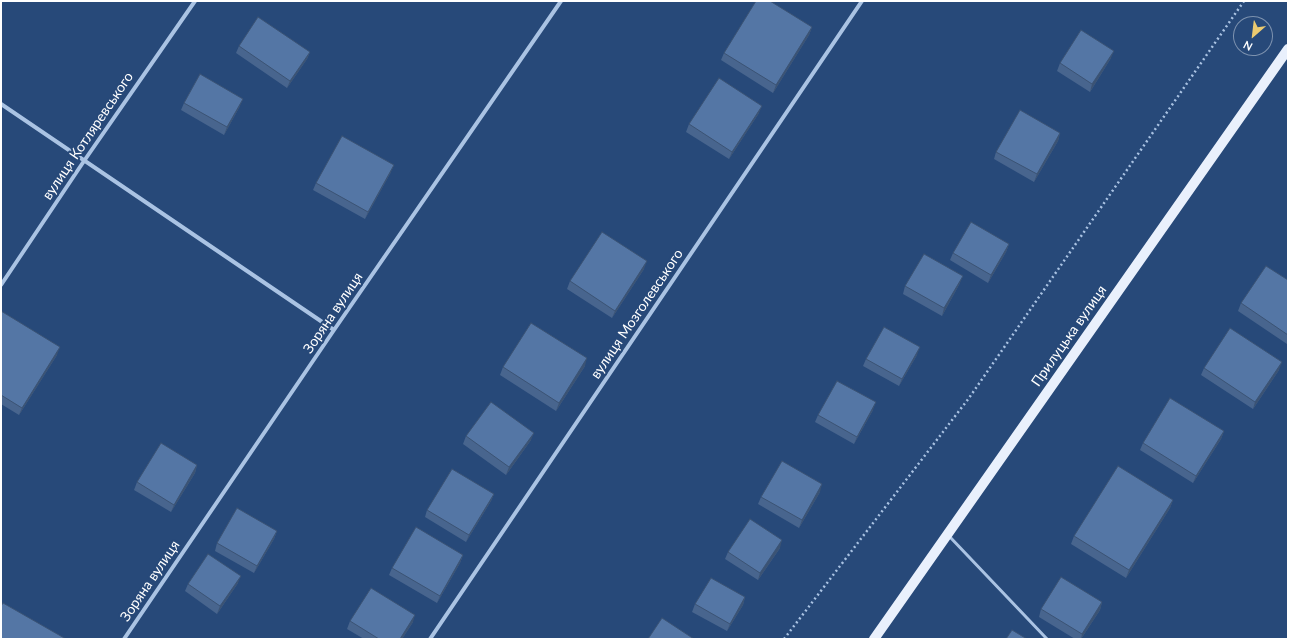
<!DOCTYPE html>
<html>
<head>
<meta charset="utf-8">
<style>
  body { margin:0 }
  #map { position:relative; width:1289px; height:640px; overflow:hidden; background:#274979; font-family:Lato,sans-serif }
  canvas { display:block }
  .frame { position:absolute; inset:0; border:2px solid #fff; pointer-events:none }
  .north { position:absolute; left:1233px; top:16px; width:40px; height:40px; box-sizing:border-box; background:#274979; border:1px solid #7d92af; border-radius:50%; rotate:208deg; font-size:11px; font-weight:700; line-height:16px; text-align:center; color:#fff }
  .north::after { content:''; display:block; margin:auto; width:14px; height:18px; background:#ebca70; clip-path:polygon(50% 0,100% 100%,50% 72%,0 100%) }
</style>
</head>
<body>
<div id="map">
<canvas width="1289" height="640"></canvas>
<div class="frame"></div>
<div class="north">N</div>
</div>
<script>
const ctx = document.querySelector('canvas').getContext('2d');
ctx.lineJoin = 'round';
function shape(rows) {
  const path = new Path2D();
  for (const r of rows) {
    path.moveTo(r[0], r[1]);
    for (let i = 2; i < r.length; i += 2) path.lineTo(r[i], r[i + 1]);
  }
  return path;
}
function trace(path, color, width, dash) {
  ctx.strokeStyle = color;
  ctx.lineWidth = width;
  ctx.lineCap = dash ? 'butt' : 'round';
  ctx.setLineDash(dash || []);
  ctx.stroke(path);
}
function paint(path, color) {
  ctx.fillStyle = color;
  ctx.fill(path, 'evenodd');
}
function write(font, color, halo, rows, align = 'center') {
  ctx.font = font + ' Lato,sans-serif';
  ctx.lineWidth = 4;
  ctx.setLineDash([]);
  ctx.textBaseline = 'middle';
  ctx.strokeStyle = halo;
  ctx.fillStyle = color;
  for (const [text, x, y, turn = 0] of rows) {
    ctx.save();
    ctx.translate(x, y);
    ctx.rotate((+turn || 0) * Math.PI / 180);
    ctx.textAlign = isNaN(turn) ? turn : align;
    if (halo) ctx.strokeText(text, 0, 0);
    ctx.fillText(text, 0, 0);
    ctx.restore();
  }
}
const path = shape([
  [784,639,969,398,1244,1]
]);
const service = shape([
  [949,536,1047,639]
]);
const minor = shape([
  [1,104,334,330],
  [1,285,84,161,195,1],
  [124,639,334,330,561,1],
  [430,639,862,1]
]);
const primary = shape([
  [874,639,1288,49]
]);
const wall = shape([
  [812,27,809,35,773,93,721,60,724,53],
  [239,46,310,52,307,59,287,88,236,53],
  [1111,58,1090,92,1057,71,1060,63],
  [184,103,240,106,224,135,181,110],
  [759,113,729,159,686,132,689,124],
  [1060,133,1058,141,1034,182,994,159,996,152],
  [391,172,365,219,313,190,316,183],
  [1009,244,1006,252,988,283,950,260,953,253],
  [644,269,612,318,567,289,570,281],
  [1288,280,1288,342,1287,344,1238,311,1241,303],
  [960,283,942,316,903,294,905,286],
  [1,311,57,355,19,415,1,404],
  [917,355,899,386,863,366,866,359],
  [585,366,556,411,500,375,503,367],
  [1204,368,1279,370,1253,409,1201,375],
  [873,410,854,444,815,422,818,415],
  [1224,431,1221,439,1193,483,1140,450,1143,443],
  [466,436,531,440,506,475,463,444],
  [197,465,195,473,171,512,134,490,137,482],
  [820,492,799,528,758,504,761,497],
  [494,494,491,501,466,542,425,517,427,510],
  [1173,500,1170,508,1126,578,1071,544,1074,536],
  [277,531,274,539,254,573,215,551,217,543],
  [780,548,758,580,725,559,728,552],
  [463,555,460,563,437,603,389,575,392,568],
  [238,583,217,614,185,591,188,584],
  [745,597,743,605,727,631,692,612,695,604],
  [1102,602,1100,610,1081,639,1075,639,1039,617,1041,609],
  [350,621,413,622,402,639,364,639,347,629]
]);
const shadedWall = shape([
  [812,27,809,35,773,93,776,85],
  [1114,51,1111,58,1090,92,1092,84],
  [310,52,307,59,287,88,290,81],
  [243,99,240,106,224,135,227,127],
  [762,106,759,113,729,159,732,152],
  [1060,133,1058,141,1034,182,1037,174],
  [394,165,391,172,365,219,368,212],
  [1009,244,1006,252,988,283,991,275],
  [647,261,644,269,612,318,615,311],
  [963,276,960,283,942,316,944,308],
  [60,347,57,355,19,415,22,408],
  [920,347,917,355,899,386,902,379],
  [587,358,585,366,556,411,559,403],
  [1282,362,1279,370,1253,409,1255,402],
  [876,402,873,410,854,444,857,437],
  [1224,431,1221,439,1193,483,1196,476],
  [534,433,531,440,506,475,509,467],
  [197,465,195,473,171,512,174,505],
  [822,484,820,492,799,528,802,520],
  [494,494,491,501,466,542,469,535],
  [1173,500,1170,508,1126,578,1129,570],
  [277,531,274,539,254,573,257,566],
  [782,540,780,548,758,580,760,573],
  [463,555,460,563,437,603,440,596],
  [241,576,238,583,217,614,220,606],
  [745,597,743,605,727,631,730,624],
  [1102,602,1100,610,1081,639,1082,634],
  [415,615,413,622,402,639,400,639]
]);
const building = shape([
  [756,1,770,1,812,27,776,85,724,53,756,1],
  [258,17,310,52,290,81,239,46,258,17],
  [1081,30,1114,51,1092,84,1060,63,1081,30],
  [200,74,243,99,227,127,184,103,200,74],
  [719,78,762,106,732,152,689,124,719,78],
  [1020,110,1060,133,1037,174,996,152,1020,110],
  [342,136,394,165,368,212,316,183,342,136],
  [971,222,1009,244,991,275,953,253,971,222],
  [602,232,647,261,615,311,570,281,602,232],
  [924,254,963,276,944,308,905,286,924,254],
  [1266,266,1288,280,1288,335,1241,303,1266,266],
  [1,311,60,347,22,408,1,395,1,311],
  [531,323,587,358,559,403,503,367,531,323],
  [884,327,920,347,902,379,866,359,884,327],
  [1230,328,1282,362,1255,402,1204,368,1230,328],
  [837,381,876,402,857,437,818,415,837,381],
  [1170,398,1224,431,1196,476,1143,443,1170,398],
  [491,402,534,433,509,467,466,436,491,402],
  [161,443,197,465,174,505,137,482,161,443],
  [782,461,822,484,802,520,761,497,782,461],
  [1118,466,1173,500,1129,570,1074,536,1118,466],
  [452,469,494,494,469,535,427,510,452,469],
  [237,508,277,531,257,566,217,543,237,508],
  [750,519,782,540,760,573,728,552,750,519],
  [416,527,463,555,440,596,392,568,416,527],
  [208,554,241,576,220,606,188,584,208,554],
  [1061,577,1102,602,1082,634,1041,609,1061,577],
  [711,578,745,597,730,624,695,604,711,578],
  [371,588,415,615,400,639,379,639,350,621,371,588],
  [3,603,66,639,1,639,1,606,3,603],
  [662,618,694,639,648,639,662,618],
  [1012,630,1027,639,1006,639,1012,630]
]);
const streetNames = [
  ["вулиця Котляревського",88,136,-56],
  ["Зоряна вулиця",333,313,-56],
  ["вулиця Мозголевського",637,314,-56],
  ["Прилуцька вулиця",1069,336,-55],
  ["Зоряна вулиця",150,581,-56]
];
trace(path, '#aac3e3', 2.5, [2, 3]);
trace(service, '#aac3e3', 3);
trace(minor, '#aac3e3', 4);
trace(primary, '#e9f0fc', 10);
paint(wall, '#48658e');
paint(shadedWall, '#3b5374');
paint(building, '#5476a5');
trace(building, '#3b5374', 1);
write('14px', '#fff', '#274979', streetNames);
</script>
</body>
</html>
